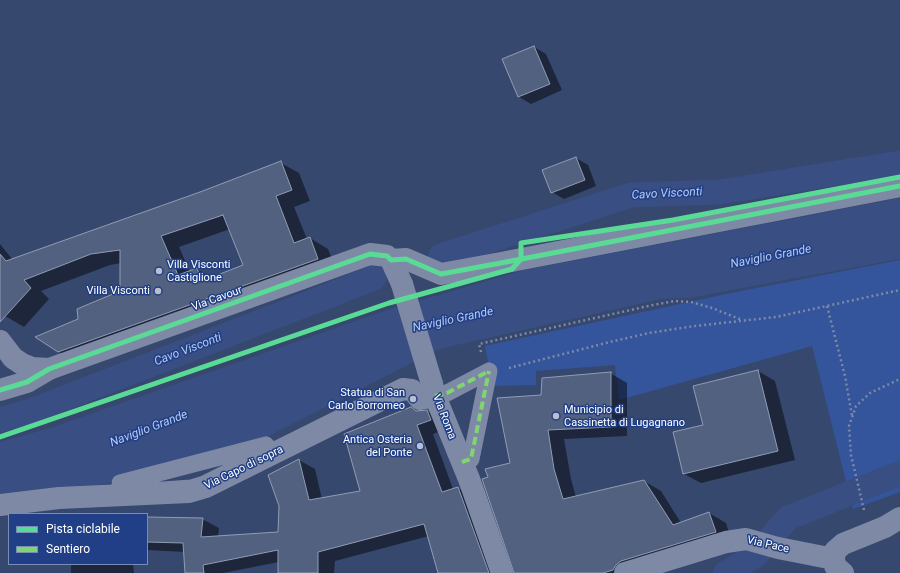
<!DOCTYPE html>
<html>
<head>
<meta charset="utf-8">
<style>
  body { margin:0 }
  #map { position:relative; width:900px; height:573px; overflow:hidden; background:#37486f; font-family:Roboto,sans-serif }
  canvas { display:block }
  .legend { position:absolute; left:8px; top:513px; width:140px; height:52px; box-sizing:border-box; background:#203f86; border:1px solid #798cb6; margin:0; padding:5px 7px; list-style:none; font-size:12px; color:#fff }
  .legend li { display:flex; align-items:center; gap:8px; height:20px }
  .legend b { width:20px; border:1px solid #798cb6 }
</style>
</head>
<body>
<div id="map">
<canvas width="900" height="573"></canvas>
<ul class="legend">
<li><b style="height:5px;background:#5adb95"></b>Pista ciclabile</li>
<li><b style="height:5px;background:#7fd670"></b>Sentiero</li>
</ul>
</div>
<script>
const ctx = document.querySelector('canvas').getContext('2d');
ctx.lineJoin = 'round';
function paint(path, color) {
  ctx.fillStyle = color;
  ctx.fill(path, 'evenodd');
}
function shape(rows) {
  const path = new Path2D();
  for (const r of rows) {
    path.moveTo(r[0], r[1]);
    for (let i = 2; i < r.length; i += 2) path.lineTo(r[i], r[i + 1]);
  }
  return path;
}
function trace(path, color, width, dash) {
  ctx.strokeStyle = color;
  ctx.lineWidth = width;
  ctx.lineCap = dash ? 'butt' : 'round';
  ctx.setLineDash(dash || []);
  ctx.stroke(path);
}
function write(font, color, halo, rows, align = 'center') {
  ctx.font = font + ' Roboto,sans-serif';
  ctx.lineWidth = 3;
  ctx.setLineDash([]);
  ctx.textBaseline = 'middle';
  ctx.strokeStyle = halo;
  ctx.fillStyle = color;
  for (const [text, x, y, turn = 0] of rows) {
    ctx.save();
    ctx.translate(x, y);
    ctx.rotate((+turn || 0) * Math.PI / 180);
    ctx.textAlign = isNaN(turn) ? turn : align;
    if (halo) ctx.strokeText(text, 0, 0);
    ctx.fillText(text, 0, 0);
    ctx.restore();
  }
}
const green = shape([
  [900,260,900,492,853,509,812,346,619,400,615,365,536,371,536,385,493,386,485,346,731,293]
]);
const water = shape([
  [900,198,900,259,689,298,661,299,439,349,269,436,88,489,0,498,0,442,50,428,390,309,525,270]
]);
const shadow = shape([
  [534,47,546,54,562,90,531,104,519,97,504,60],
  [576,158,588,165,596,186,564,199,552,192],
  [281,163,299,173,310,201,294,207,307,239,310,238,328,249,336,269,78,363,59,352,79,320,121,292,121,263,110,265,41,291,49,299,24,327,0,313,0,244,13,260,201,193],
  [230,229,244,265,212,278,197,269,190,272,179,247],
  [758,371,775,381,795,460,701,483,684,474,704,426],
  [610,373,627,383,627,436,564,439,571,479,576,497,644,481,661,491,681,523,709,513,726,523,732,541,634,573,515,573,489,478,511,464,542,396],
  [427,411,444,421,447,429,433,434,453,489,458,488,475,497,502,573,439,573,429,536,335,561,334,573,279,573,279,562,223,573,186,573,185,552,147,550,147,518,202,519,219,528,218,537,279,533,299,460,315,469,322,499,362,491,417,412],
  [71,564,133,564,134,573,71,573]
]);
const canal = shape([
  [441,256,631,195,720,192,900,163],
  [0,420,31,411,374,278],
  [726,573,756,555,788,518,900,473]
]);
const building = shape([
  [534,46,550,84,518,97,502,59,534,46],
  [576,157,585,180,551,193,542,170,576,157],
  [281,161,292,190,276,196,294,243,310,237,318,259,58,352,35,337,78,319,77,309,120,291,120,250,91,254,24,280,31,288,0,322,0,254,6,261,200,192,281,161],
  [223,215,243,265,202,281,197,268,178,275,161,236,223,215],
  [758,370,778,451,683,474,673,432,703,425,693,386,758,370],
  [611,372,611,427,548,430,554,469,563,499,644,480,673,525,709,512,716,532,621,561,616,565,613,570,603,573,514,573,482,479,488,477,485,469,510,463,497,398,541,395,542,378,611,372],
  [411,407,416,411,427,410,431,420,417,425,442,492,458,487,489,573,438,573,424,524,318,552,318,573,278,573,278,550,203,565,204,573,185,573,183,543,147,542,147,517,203,518,201,537,278,532,279,506,268,475,299,459,309,500,360,491,344,434,411,407]
]);
const path = shape([
  [827,306,845,376,852,416],
  [481,352,479,344,653,305,675,301,691,302,712,308,742,320],
  [509,368,610,342,649,333,695,326,776,317,900,290],
  [0,437,385,304],
  [864,510,851,455,849,426,856,406,870,393,900,379]
]);
const pedestrian = shape([
  [435,396,447,393,489,371],
  [266,445,270,451,204,484,191,488,122,493,120,483,266,445],
  [462,462,471,459,489,371]
]);
const minor = shape([
  [391,260,406,259,441,274,501,263,900,186],
  [0,390,27,382,49,369],
  [0,505,59,498,189,492,206,487,403,389,412,390,420,399,435,396],
  [625,573,726,542,746,539,778,548,834,559],
  [843,573,835,566,834,559,835,551,843,544,885,527,900,518]
]);
const tertiary = shape([
  [0,341,13,358,22,364,32,368,49,369,370,254,387,256,391,260,402,284],
  [432,384,435,396,469,479,502,573]
]);
const tertiaryBridge = shape([
  [402,284,432,384]
]);
const quiet = shape([
  [435,396,447,393,489,371],
  [462,462,471,459,489,371]
]);
const cycleway = shape([
  [0,390,27,382,49,369,370,254,387,256,391,260,406,259,441,274,501,263,900,186],
  [0,437,389,303,512,269,521,259,521,243,673,220,900,177]
]);
const markers = [
  [159,271,4,"#b9bfcd"],
  [158,291,4,"#b9bfcd"],
  [413,399,4,"#b9bfcd"],
  [556,416,4,"#b9bfcd"],
  [420,446,4,"#b9bfcd"]
];
const poiNames = [
  ["Villa Visconti",167,265,"left"],
  ["Castiglione",167,278,"left"],
  ["Villa Visconti",150,291],
  ["Statua di San",405,393],
  ["Carlo Borromeo",405,406],
  ["Municipio di",564,410,"left"],
  ["Cassinetta di Lugagnano",564,423,"left"],
  ["Antica Osteria",412,440],
  ["del Ponte",412,453]
];
const streetNames = [
  ["Via Cavour",217,299,-20],
  ["Via Roma",444,417,69],
  ["Via Capo di sopra",244,468,-26],
  ["Via Pace",768,545,13]
];
const waterNames = [
  ["Cavo Visconti",667,194,-3],
  ["Naviglio Grande",771,257,-11],
  ["Naviglio Grande",453,320,-12],
  ["Cavo Visconti",188,350,-21],
  ["Naviglio Grande",149,429,-21]
];
paint(green, '#34559c');
paint(water, '#394e82');
paint(shadow, '#0007');
trace(canal, '#394e82', 25);
paint(building, '#536180');
trace(building, '#919cb3', 1);
trace(path, '#7e89a5', 2.5, [2, 3]);
trace(pedestrian, '#7e89a5', 17);
trace(minor, '#7e89a5', 22);
trace(tertiary, '#7e89a5', 22);
trace(tertiaryBridge, '#7e89a5', 22);
trace(quiet, '#7fd670', 4, [8, 4]);
trace(cycleway, '#5adb95', 5);
for (const [x, y, r, color] of markers) {
  const dot = new Path2D();
  dot.arc(x, y, r, 0, 2 * Math.PI);
  ctx.fillStyle = color;
  ctx.fill(dot);
  trace(dot, '#203f86', 1.5);
}
write('11px', '#fff', '#203f86', poiNames, 'right');
write('11px', '#fff', '#203f86', streetNames);
write('italic 12px', '#b5c9f1', '#203f86', waterNames);
</script>
</body>
</html>
